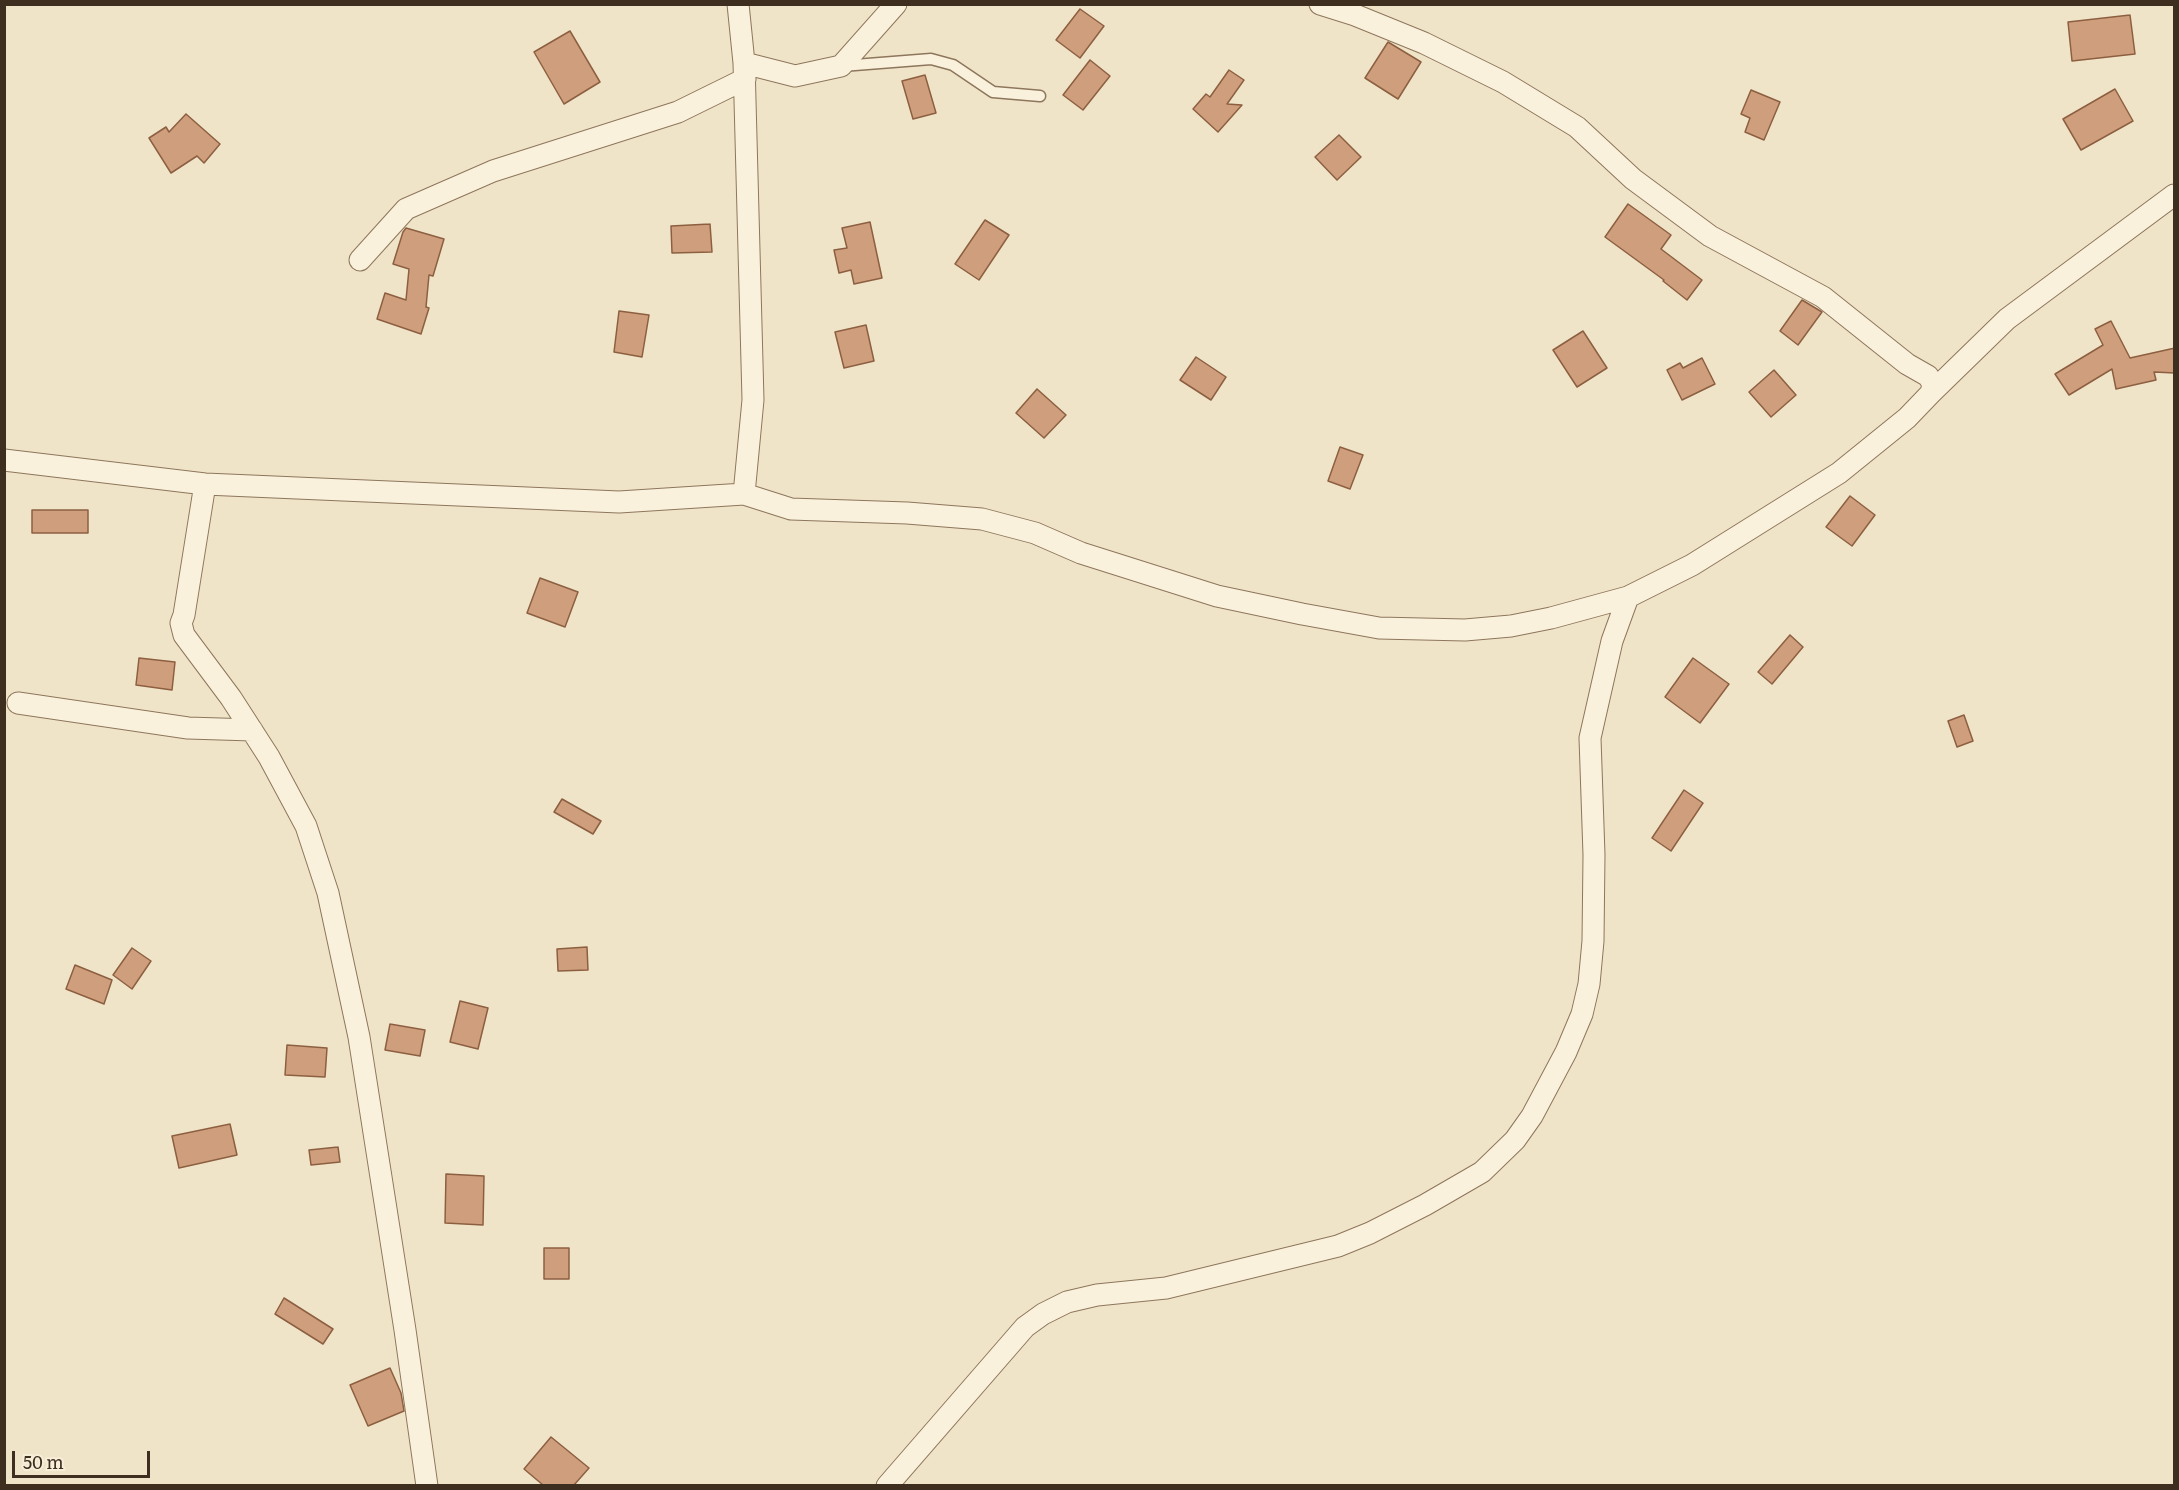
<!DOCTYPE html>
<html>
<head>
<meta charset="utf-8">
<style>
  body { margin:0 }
  #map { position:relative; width:2179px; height:1490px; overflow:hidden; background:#f0e4c8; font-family:Literata,serif }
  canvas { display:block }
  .frame { position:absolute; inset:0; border:6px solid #3d2e20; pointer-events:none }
  .scale { position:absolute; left:12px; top:1451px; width:138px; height:27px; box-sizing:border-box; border:3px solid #3d2e20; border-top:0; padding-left:8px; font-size:18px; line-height:21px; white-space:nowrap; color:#3d2e20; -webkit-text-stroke:4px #f7eed8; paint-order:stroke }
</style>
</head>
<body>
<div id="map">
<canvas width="2179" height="1490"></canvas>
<div class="frame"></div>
<div class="scale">50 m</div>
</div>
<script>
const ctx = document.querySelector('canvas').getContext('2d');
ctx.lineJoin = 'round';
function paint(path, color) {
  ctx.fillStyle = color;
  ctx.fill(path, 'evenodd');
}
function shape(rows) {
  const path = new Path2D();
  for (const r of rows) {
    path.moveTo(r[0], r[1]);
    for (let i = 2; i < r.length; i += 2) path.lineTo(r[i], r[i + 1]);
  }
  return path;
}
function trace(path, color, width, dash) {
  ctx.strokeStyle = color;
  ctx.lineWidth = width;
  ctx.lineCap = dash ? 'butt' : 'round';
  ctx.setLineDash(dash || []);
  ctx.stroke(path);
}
const building = shape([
  [1080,9,1104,26,1080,58,1056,40,1080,9],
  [2130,15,2135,54,2072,61,2068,22,2130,15],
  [570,31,600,82,564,104,534,52,570,31],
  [1388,42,1421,62,1398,99,1365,78,1388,42],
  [1090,60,1110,76,1083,110,1063,95,1090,60],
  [1229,70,1244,80,1227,104,1242,105,1218,132,1193,109,1206,94,1210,97,1229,70],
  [925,75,936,113,913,119,902,81,925,75],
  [2115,89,2133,121,2081,150,2063,119,2115,89],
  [1751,90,1780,102,1764,140,1745,132,1750,118,1741,114,1751,90],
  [186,114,220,144,204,163,197,156,171,173,149,138,166,127,169,132,186,114],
  [1339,135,1361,157,1337,180,1315,157,1339,135],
  [1628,204,1671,235,1661,249,1702,280,1687,300,1663,281,1664,280,1605,237,1628,204],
  [985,220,1009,235,979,280,955,264,985,220],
  [870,222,882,278,854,284,851,270,839,273,834,250,847,248,842,228,870,222],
  [710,224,712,252,672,253,671,226,710,224],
  [406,228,444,239,433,276,429,275,426,307,429,308,421,334,377,319,385,293,406,300,409,269,393,264,403,232,406,228],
  [1802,300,1822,312,1798,345,1780,331,1802,300],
  [619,311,649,315,642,357,614,352,619,311],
  [2111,321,2130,358,2175,348,2175,373,2154,372,2156,380,2116,389,2112,369,2069,395,2055,374,2103,345,2095,329,2111,321],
  [866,325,874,361,844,368,835,332,866,325],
  [1583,331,1607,368,1577,387,1553,350,1583,331],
  [1196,357,1226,377,1211,400,1180,380,1196,357],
  [1702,358,1715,384,1682,400,1667,370,1680,363,1683,368,1702,358],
  [1774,370,1796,395,1771,417,1749,392,1774,370],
  [1037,389,1066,415,1044,438,1016,413,1037,389],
  [1340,447,1363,455,1350,489,1328,481,1340,447],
  [1850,496,1875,515,1852,546,1826,527,1850,496],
  [32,510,88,510,88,533,32,533,32,510],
  [540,578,578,592,565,627,527,613,540,578],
  [1790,635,1803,647,1772,684,1758,672,1790,635],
  [139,658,175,662,172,690,136,685,139,658],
  [1693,658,1729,684,1700,723,1665,697,1693,658],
  [1964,715,1973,741,1957,747,1948,721,1964,715],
  [1684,790,1703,803,1671,851,1652,838,1684,790],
  [562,799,601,821,593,834,554,812,562,799],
  [587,947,588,970,558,971,557,949,587,947],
  [132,948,151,961,132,989,113,975,132,948],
  [75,965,112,980,104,1004,66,989,75,965],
  [460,1001,488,1008,478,1049,450,1042,460,1001],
  [390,1024,425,1030,420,1056,385,1050,390,1024],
  [287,1045,327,1048,325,1077,285,1075,287,1045],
  [230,1124,237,1155,179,1168,172,1136,230,1124],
  [338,1147,340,1162,311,1165,309,1150,338,1147],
  [446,1174,484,1176,483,1225,445,1223,446,1174],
  [544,1248,569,1248,569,1279,544,1279,544,1248],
  [284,1298,333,1329,323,1344,275,1314,284,1298],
  [390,1368,401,1393,404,1411,368,1426,350,1385,390,1368],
  [551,1437,589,1468,574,1485,543,1485,524,1469,551,1437]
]);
const service = shape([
  [842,66,931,59,953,65,993,92,1040,96]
]);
const minor = shape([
  [738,4,744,63,753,400,744,494],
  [744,63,795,76,841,66,896,4],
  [360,260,406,209,493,171,678,112,745,79],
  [1931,393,2007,319,2174,195],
  [4,460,205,484,619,502,744,494,791,509,907,513,982,519,1035,533,1081,553,1217,596,1302,614,1379,628,1465,630,1511,626,1551,618,1628,597,1692,565,1839,473,1907,418,1931,393,1933,384,1928,376,1907,364,1823,297,1710,236,1633,179,1577,127,1503,82,1424,43,1355,15,1320,4],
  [205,484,184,615,181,623,184,635,231,698,269,757,306,826,328,893,359,1037,405,1330,427,1486],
  [18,703,188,728,252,730],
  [887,1486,1025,1327,1043,1314,1067,1302,1097,1295,1166,1288,1338,1246,1370,1233,1425,1205,1482,1172,1515,1140,1532,1116,1566,1052,1582,1014,1589,984,1593,941,1594,855,1590,738,1612,641,1628,597]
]);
paint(building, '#cf9f7d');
trace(building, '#8d5f41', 1.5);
trace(service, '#8d765c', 13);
trace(minor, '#8d765c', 23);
trace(service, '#faf1dc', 10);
trace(minor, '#faf1dc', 21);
</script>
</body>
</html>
